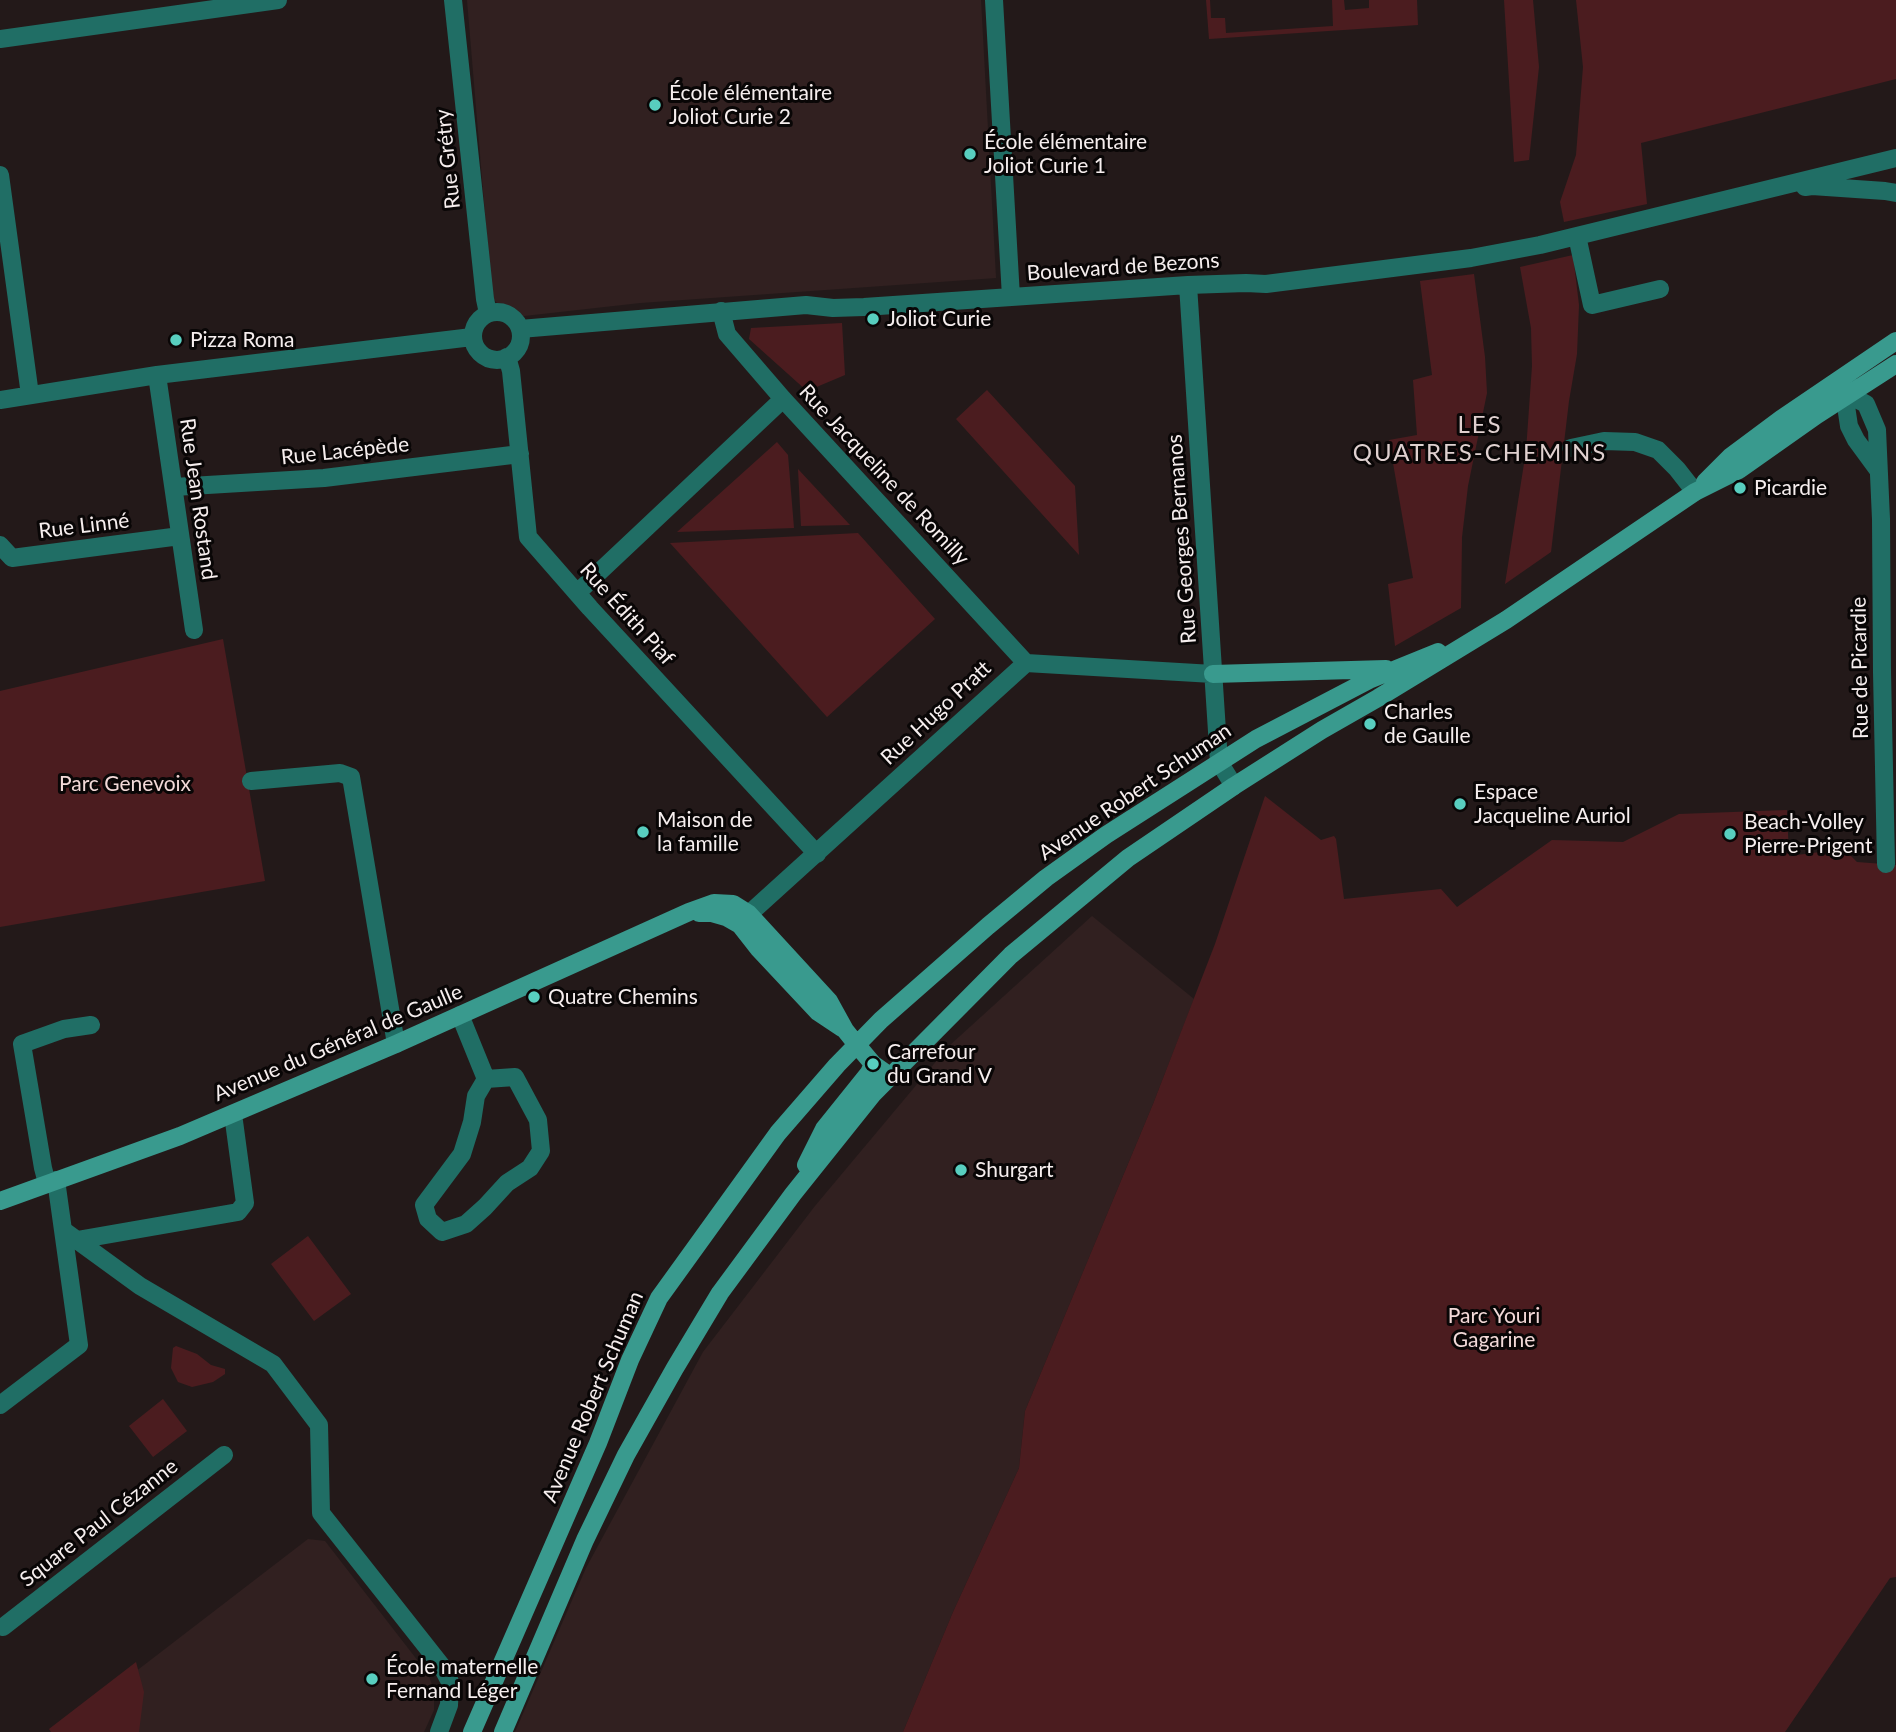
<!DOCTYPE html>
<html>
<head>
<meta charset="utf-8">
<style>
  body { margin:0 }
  canvas { display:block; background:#231919 }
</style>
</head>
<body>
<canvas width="1896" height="1732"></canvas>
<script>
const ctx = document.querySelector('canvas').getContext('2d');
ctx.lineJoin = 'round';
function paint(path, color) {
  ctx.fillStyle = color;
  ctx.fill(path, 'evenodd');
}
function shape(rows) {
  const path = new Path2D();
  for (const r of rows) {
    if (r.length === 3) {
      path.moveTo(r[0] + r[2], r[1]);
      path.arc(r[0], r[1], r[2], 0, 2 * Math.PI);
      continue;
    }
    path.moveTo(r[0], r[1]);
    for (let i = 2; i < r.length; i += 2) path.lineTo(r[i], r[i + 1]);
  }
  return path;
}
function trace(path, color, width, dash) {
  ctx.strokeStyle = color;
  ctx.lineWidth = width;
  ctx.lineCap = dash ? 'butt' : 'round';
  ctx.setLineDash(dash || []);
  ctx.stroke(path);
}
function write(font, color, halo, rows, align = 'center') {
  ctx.font = font + ' Lato,sans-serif';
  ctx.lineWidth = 6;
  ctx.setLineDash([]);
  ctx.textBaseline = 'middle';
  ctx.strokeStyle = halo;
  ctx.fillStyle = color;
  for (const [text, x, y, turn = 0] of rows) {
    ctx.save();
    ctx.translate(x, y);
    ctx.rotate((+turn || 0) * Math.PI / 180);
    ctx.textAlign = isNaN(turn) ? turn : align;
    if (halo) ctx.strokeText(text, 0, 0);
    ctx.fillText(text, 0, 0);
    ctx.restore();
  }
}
const built = shape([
  [467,0,981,0,996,278,640,303,515,317,495,301,492,297],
  [1092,916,1194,999,1153,1104,1025,1411,1019,1468,953,1612,903,1732,515,1732,586,1568,703,1352,815,1206,949,1046],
  [308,1539,325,1541,428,1674,434,1690,434,1710,424,1732,57,1732]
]);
const green = shape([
  [1206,0,1210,0,1211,18,1225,18,1226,33,1333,26,1332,0,1344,0,1345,10,1369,8,1369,0,1417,0,1418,25,1209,39],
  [1504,0,1533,0,1539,67,1529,160,1514,162],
  [1576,0,1896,0,1896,79,1641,143,1647,204,1564,222,1560,202,1576,155,1583,67],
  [1573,255,1579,305,1577,354,1569,401,1551,552,1505,584,1526,451,1532,366,1531,328,1520,267],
  [1474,274,1485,357,1487,393,1468,486,1462,537,1461,608,1395,646,1388,584,1413,578,1389,440,1417,435,1413,380,1432,375,1420,281],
  [842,323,845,375,807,391,749,339,751,328],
  [987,390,1075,486,1079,555,956,419],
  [777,442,788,455,794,528,677,532],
  [798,469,850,525,801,526],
  [858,533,935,619,827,717,670,543],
  [223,639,265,881,0,927,0,691],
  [1265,796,1321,840,1334,836,1336,839,1344,899,1441,889,1457,907,1552,840,1623,842,1679,814,1787,810,1789,856,1844,849,1857,862,1896,865,1896,1577,1890,1578,1785,1732,903,1732,953,1612,1019,1468,1025,1411,1153,1104,1215,944],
  [308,1236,351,1294,314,1321,271,1264],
  [176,1346,197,1354,211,1365,225,1369,225,1374,213,1382,192,1387,178,1382,171,1368,173,1348],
  [163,1399,187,1431,153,1457,129,1426],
  [136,1662,144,1692,139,1732,51,1732,49,1729]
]);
const street = shape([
  [453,0,485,299,488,313],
  [994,0,1011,297],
  [0,39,278,0],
  [0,175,30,395],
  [1805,187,1812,186,1885,191,1896,193],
  [1577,236,1592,305,1660,289],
  [1188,285,1219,762,1234,786],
  [721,311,727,334,783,399,1026,663],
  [497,336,24],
  [520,329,806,305,833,308,864,307,1188,285,1246,283,1266,284,1471,258,1540,245,1896,158],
  [507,357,511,371,528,537,590,608,817,854],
  [157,375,194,630],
  [1851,386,1846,406,1849,426,1856,440,1878,470],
  [1838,395,1849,395,1866,404,1877,430,1881,519,1882,672,1886,864],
  [0,400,157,375,472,337],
  [1571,448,1604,441,1635,442,1658,450,1677,469,1695,492],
  [174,487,324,478,520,454],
  [0,545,12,558,180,536],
  [577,593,783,399],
  [251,781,340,773,351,777,396,1044],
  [741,924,749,914,1026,663,1213,674],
  [460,1015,486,1079],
  [515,1077,538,1120,541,1151,530,1168,507,1183,485,1207,466,1224,442,1232,428,1219,424,1205,462,1154,472,1122,476,1096,486,1079,515,1077],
  [47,1183,43,1168,22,1044,64,1029,91,1025],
  [63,1230,140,1286,273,1364,319,1425,321,1513,441,1665,450,1682,449,1705,439,1732],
  [77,1240,238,1212,245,1203,233,1114],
  [0,1405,79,1345,56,1180],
  [3,1627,224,1455]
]);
const secondary = shape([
  [1705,482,1730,457,1781,419,1896,341],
  [1213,674,1386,669],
  [699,913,712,913,726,917,740,925,758,948,818,1012,842,1028],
  [806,1165,824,1129,869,1073,873,1064],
  [0,1201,180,1136,396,1044,689,912,714,903,733,904,749,914,829,1001,845,1030,857,1045,873,1064,890,1076],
  [472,1732,598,1443,630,1360,659,1298,778,1133,837,1065,881,1020,988,926,1046,878,1106,835,1256,739,1369,680,1438,652],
  [503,1732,585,1540,626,1455,675,1368,720,1293,793,1194,873,1094,1011,955,1128,858,1234,786,1322,730,1378,698,1506,620,1695,492,1739,470,1817,415,1896,364]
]);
const markers = [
  [655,105,7,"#58cebf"],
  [970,154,7,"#58cebf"],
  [873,319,7,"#58cebf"],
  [176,340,7,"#58cebf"],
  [1740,488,7,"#58cebf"],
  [1370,724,7,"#58cebf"],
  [1460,804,7,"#58cebf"],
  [643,832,7,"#58cebf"],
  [1730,834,7,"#58cebf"],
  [534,997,7,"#58cebf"],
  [873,1064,7,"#58cebf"],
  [961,1170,7,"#58cebf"],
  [372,1679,7,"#58cebf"]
];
const poiNames = [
  ["École élémentaire",669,93],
  ["Joliot Curie 2",669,117],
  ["École élémentaire",984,142],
  ["Joliot Curie 1",984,166],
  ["Joliot Curie",887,319],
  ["Pizza Roma",190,340],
  ["Picardie",1754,488],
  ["Charles",1384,712],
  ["de Gaulle",1384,736],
  ["Espace",1474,792],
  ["Jacqueline Auriol",1474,816],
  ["Maison de",657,820],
  ["la famille",657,844],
  ["Beach-Volley",1744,822],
  ["Pierre-Prigent",1744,846],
  ["Quatre Chemins",548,997],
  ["Carrefour",887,1052],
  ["du Grand V",887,1076],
  ["Shurgart",975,1170],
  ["École maternelle",386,1667],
  ["Fernand Léger",386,1691]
];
const streetNames = [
  ["Rue Grétry",448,159,-96],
  ["Boulevard de Bezons",1123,267,-4],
  ["Rue Lacépède",345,451,-6],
  ["Rue Jacqueline de Romilly",884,475,47],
  ["Rue Jean Rostand",198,499,82],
  ["Rue Linné",84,526,-7],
  ["Rue Georges Bernanos",1182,539,-94],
  ["Rue Édith Piaf",627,614,48],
  ["Rue de Picardie",1860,668,-91],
  ["Rue Hugo Pratt",936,713,-43],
  ["Avenue Robert Schuman",1135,792,-34],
  ["Avenue du Général de Gaulle",338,1043,-23],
  ["Avenue Robert Schuman",593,1397,-67],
  ["Square Paul Cézanne",99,1523,-38]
];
const parkNames = [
  ["Parc Genevoix",125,784],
  ["Parc Youri",1494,1316],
  ["Gagarine",1494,1340]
];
const quarterNames = [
  ["LES",1480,425],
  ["QUATRES-CHEMINS",1480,453]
];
paint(built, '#312020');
paint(green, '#4b1c1f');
trace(street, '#206e65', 18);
trace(secondary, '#399a8e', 18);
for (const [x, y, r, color] of markers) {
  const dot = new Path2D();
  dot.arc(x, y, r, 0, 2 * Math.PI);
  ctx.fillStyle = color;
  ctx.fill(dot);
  trace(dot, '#090606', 2.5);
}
write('21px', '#f6eeee', '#090606', poiNames, 'left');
write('21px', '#f6eeee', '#090606', streetNames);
write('21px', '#f2d9d8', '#090606', parkNames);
ctx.letterSpacing = '2px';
write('24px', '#dfd0cf', '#090606', quarterNames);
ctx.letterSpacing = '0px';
</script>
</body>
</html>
